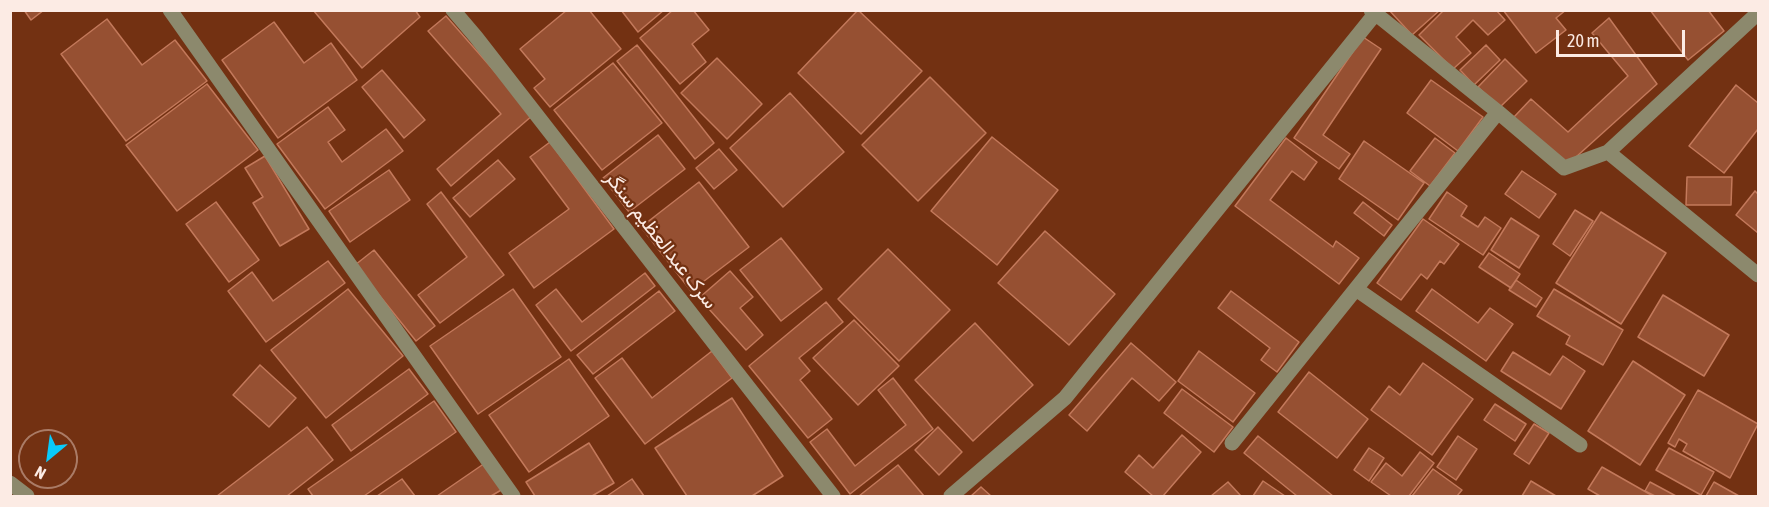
<!DOCTYPE html>
<html>
<head>
<meta charset="utf-8">
<style>
  body { margin:0 }
  #map { position:relative; width:1769px; height:507px; overflow:hidden; background:#733112; font-family:"Asap Condensed",sans-serif }
  canvas { display:block }
  .frame { position:absolute; inset:0; border:12px solid #fcebe4; pointer-events:none }
  .north { position:absolute; left:18px; top:429px; width:60px; height:60px; box-sizing:border-box; background:#733112; border:2px solid #aa7b66; border-radius:50%; rotate:209deg; font-size:16px; font-weight:700; line-height:24px; text-align:center; color:#fcebe4 }
  .north::after { content:''; display:block; margin:auto; width:21px; height:27px; background:#09cafa; clip-path:polygon(50% 0,100% 100%,50% 72%,0 100%) }
  .scale { position:absolute; left:1556px; top:30px; width:129px; height:27px; box-sizing:border-box; border:3px solid #fcebe4; border-top:0; padding-left:8px; font-size:18px; line-height:21px; white-space:nowrap; color:#fcebe4; -webkit-text-stroke:4px #733112; paint-order:stroke }
</style>
</head>
<body>
<div id="map">
<canvas width="1769" height="507"></canvas>
<div class="frame"></div>
<div class="north">N</div>
<div class="scale">20 m</div>
</div>
<script>
const ctx = document.querySelector('canvas').getContext('2d');
ctx.lineJoin = 'round';
function paint(path, color) {
  ctx.fillStyle = color;
  ctx.fill(path, 'evenodd');
}
function shape(rows) {
  const path = new Path2D();
  for (const r of rows) {
    path.moveTo(r[0], r[1]);
    for (let i = 2; i < r.length; i += 2) path.lineTo(r[i], r[i + 1]);
  }
  return path;
}
function trace(path, color, width, dash) {
  ctx.strokeStyle = color;
  ctx.lineWidth = width;
  ctx.lineCap = dash ? 'butt' : 'round';
  ctx.setLineDash(dash || []);
  ctx.stroke(path);
}
function write(font, color, halo, rows, align = 'center') {
  ctx.font = font + ' "Asap Condensed",Vazirmatn,sans-serif';
  ctx.lineWidth = 4.5;
  ctx.setLineDash([]);
  ctx.textBaseline = 'middle';
  ctx.strokeStyle = halo;
  ctx.fillStyle = color;
  for (const [text, x, y, turn = 0] of rows) {
    ctx.save();
    ctx.translate(x, y);
    ctx.rotate((+turn || 0) * Math.PI / 180);
    ctx.textAlign = isNaN(turn) ? turn : align;
    if (halo) ctx.strokeText(text, 0, 0);
    ctx.fillText(text, 0, 0);
    ctx.restore();
  }
}
const building = shape([
  [24,10,44,10,31,20,24,10],
  [313,10,415,10,420,17,362,68,313,10],
  [567,10,589,10,621,49,550,107,534,88,545,79,520,49,567,10],
  [621,10,664,10,638,32,621,10],
  [673,10,693,10,709,30,692,44,706,62,680,84,640,38,673,10],
  [858,10,922,71,861,134,798,73,858,10],
  [1389,10,1440,10,1412,35,1389,10],
  [1444,10,1496,10,1505,20,1488,35,1473,20,1456,37,1471,53,1453,69,1419,35,1444,10],
  [1503,10,1566,10,1556,18,1566,30,1536,53,1503,10],
  [1650,10,1708,10,1724,31,1688,60,1650,10],
  [446,16,533,115,451,186,437,169,501,114,428,31,446,16],
  [1609,18,1657,84,1566,166,1513,118,1531,99,1568,132,1628,76,1592,33,1609,18],
  [107,19,142,65,175,40,207,81,126,141,61,54,107,19],
  [274,22,304,63,331,43,357,80,278,138,222,60,274,22],
  [1363,37,1381,49,1323,135,1350,154,1339,169,1294,138,1363,37],
  [637,45,714,143,695,159,617,61,637,45],
  [1486,45,1500,60,1474,85,1460,70,1486,45],
  [717,58,762,104,727,139,681,93,717,58],
  [1505,59,1527,81,1499,108,1478,87,1505,59],
  [613,63,662,123,602,170,554,110,613,63],
  [382,70,425,120,404,138,362,87,382,70],
  [930,77,986,133,918,201,862,145,930,77],
  [1431,80,1483,117,1458,151,1407,113,1431,80],
  [207,84,258,150,177,211,126,145,207,84],
  [1736,85,1758,103,1758,129,1724,173,1689,146,1736,85],
  [790,93,844,152,783,207,730,148,790,93],
  [328,107,345,130,328,142,342,162,386,129,403,151,325,209,277,144,328,107],
  [658,135,685,169,629,212,603,178,658,135],
  [992,137,1058,190,997,265,931,211,992,137],
  [1286,138,1317,162,1304,180,1292,171,1270,200,1333,247,1336,241,1359,258,1339,284,1235,206,1286,138],
  [1435,138,1455,153,1430,186,1410,171,1435,138],
  [1364,141,1424,183,1398,220,1339,179,1364,141],
  [550,142,614,229,534,288,509,253,569,209,530,157,550,142],
  [719,149,737,170,714,189,696,168,719,149],
  [265,156,309,229,280,246,253,203,263,197,245,168,265,156],
  [498,160,515,179,470,217,453,198,498,160],
  [389,170,410,200,350,242,329,211,389,170],
  [1522,171,1556,194,1539,218,1505,194,1522,171],
  [1687,177,1732,177,1731,205,1686,205,1687,177],
  [699,182,749,247,691,291,641,227,699,182],
  [1755,191,1758,194,1758,233,1736,215,1755,191],
  [441,192,504,275,440,323,418,295,467,257,427,204,441,192],
  [1447,192,1467,206,1461,216,1478,227,1485,217,1501,228,1483,255,1429,219,1447,192],
  [216,202,259,260,229,282,186,224,216,202],
  [1363,202,1392,225,1384,236,1354,213,1363,202],
  [1575,210,1593,221,1570,256,1553,244,1575,210],
  [1601,212,1666,253,1621,324,1556,283,1601,212],
  [1511,218,1539,236,1519,268,1491,250,1511,218],
  [1423,219,1459,244,1444,264,1440,261,1427,279,1421,274,1401,300,1377,283,1423,219],
  [1045,231,1115,294,1069,345,998,283,1045,231],
  [781,238,822,289,781,321,740,270,781,238],
  [888,249,950,310,899,361,838,299,888,249],
  [374,250,435,326,416,341,355,265,374,250],
  [1489,253,1520,274,1511,288,1479,267,1489,253],
  [328,261,345,283,266,342,228,291,252,272,273,301,328,261],
  [730,271,753,297,740,308,763,335,746,350,699,298,730,271],
  [645,273,655,286,571,351,536,305,556,289,582,322,645,273],
  [1516,280,1542,298,1536,307,1509,290,1516,280],
  [348,289,403,356,326,418,271,350,348,289],
  [513,289,561,357,478,414,430,346,513,289],
  [1432,289,1478,323,1490,308,1513,324,1486,361,1416,311,1432,289],
  [1554,289,1623,330,1603,365,1566,344,1570,336,1537,316,1554,289],
  [659,291,675,311,593,374,577,355,659,291],
  [1231,291,1299,342,1277,372,1261,360,1270,348,1218,308,1231,291],
  [1663,295,1729,335,1704,376,1638,337,1663,295],
  [826,302,843,322,799,358,810,371,800,380,832,419,808,438,749,366,826,302],
  [854,320,899,366,858,405,813,358,854,320],
  [975,323,1033,385,973,441,915,380,975,323],
  [1131,343,1176,382,1159,401,1132,378,1087,431,1069,415,1131,343],
  [712,351,732,378,645,444,595,378,622,358,652,398,712,351],
  [1199,351,1255,393,1233,422,1178,381,1199,351],
  [1513,352,1550,375,1563,356,1585,371,1561,409,1501,371,1513,352],
  [569,359,609,416,529,472,489,415,569,359],
  [1633,361,1685,395,1640,465,1588,431,1633,361],
  [1423,363,1473,399,1432,455,1371,410,1389,386,1400,395,1423,363],
  [260,365,296,398,269,427,233,395,260,365],
  [409,369,428,394,351,451,332,425,409,369],
  [1309,372,1368,419,1337,458,1278,412,1309,372],
  [893,378,933,429,850,494,810,442,827,429,855,466,906,425,878,390,893,378],
  [1182,389,1233,427,1214,452,1164,413,1182,389],
  [1698,390,1758,424,1730,478,1683,451,1687,444,1679,439,1675,447,1668,443,1698,390],
  [732,398,783,476,752,496,687,496,655,448,732,398],
  [434,401,456,432,364,496,313,496,308,489,434,401],
  [1495,404,1526,424,1515,441,1484,420,1495,404],
  [1534,424,1549,433,1529,464,1514,454,1534,424],
  [307,427,333,460,287,496,217,496,307,427],
  [938,427,962,452,939,475,915,450,938,427],
  [1182,435,1201,452,1163,496,1153,496,1125,472,1139,455,1153,468,1182,435],
  [1258,436,1333,496,1297,496,1244,453,1258,436],
  [1458,436,1477,449,1456,480,1437,467,1458,436],
  [589,443,614,483,592,496,535,496,526,482,589,443],
  [1369,448,1384,458,1369,481,1354,470,1369,448],
  [1669,448,1714,472,1701,495,1656,470,1669,448],
  [1420,452,1434,463,1409,496,1391,496,1371,482,1386,463,1402,476,1420,452],
  [485,463,503,489,491,496,437,496,485,463],
  [898,465,924,496,859,496,898,465],
  [1602,467,1653,496,1600,496,1588,489,1602,467],
  [1433,469,1462,490,1457,496,1412,496,1433,469],
  [402,479,415,496,377,496,402,479],
  [632,479,644,496,607,496,632,479],
  [1263,481,1285,496,1253,496,1263,481],
  [1531,481,1556,496,1522,496,1531,481],
  [1228,482,1241,496,1211,496,1228,482],
  [1650,482,1676,496,1655,496,1645,491,1650,482],
  [1714,482,1739,496,1706,496,1714,482],
  [981,487,991,496,971,496,981,487]
]);
const minor = shape([
  [170,10,513,496],
  [453,10,476,37,833,496],
  [1371,10,1498,112,1564,168,1608,152,1758,275],
  [1608,152,1758,13],
  [1356,289,1580,445],
  [1232,443,1498,112],
  [10,483,27,496],
  [951,496,1065,398,1375,14]
]);
const streetNames = [
  ["سرک عبدالعظیم سنگر",661,240,52]
];
paint(building, '#965032');
trace(building, '#c3795b', 1.5);
trace(minor, '#8c896d', 15);
write('20px', '#fcebe4', '#733112', streetNames);
</script>
</body>
</html>
